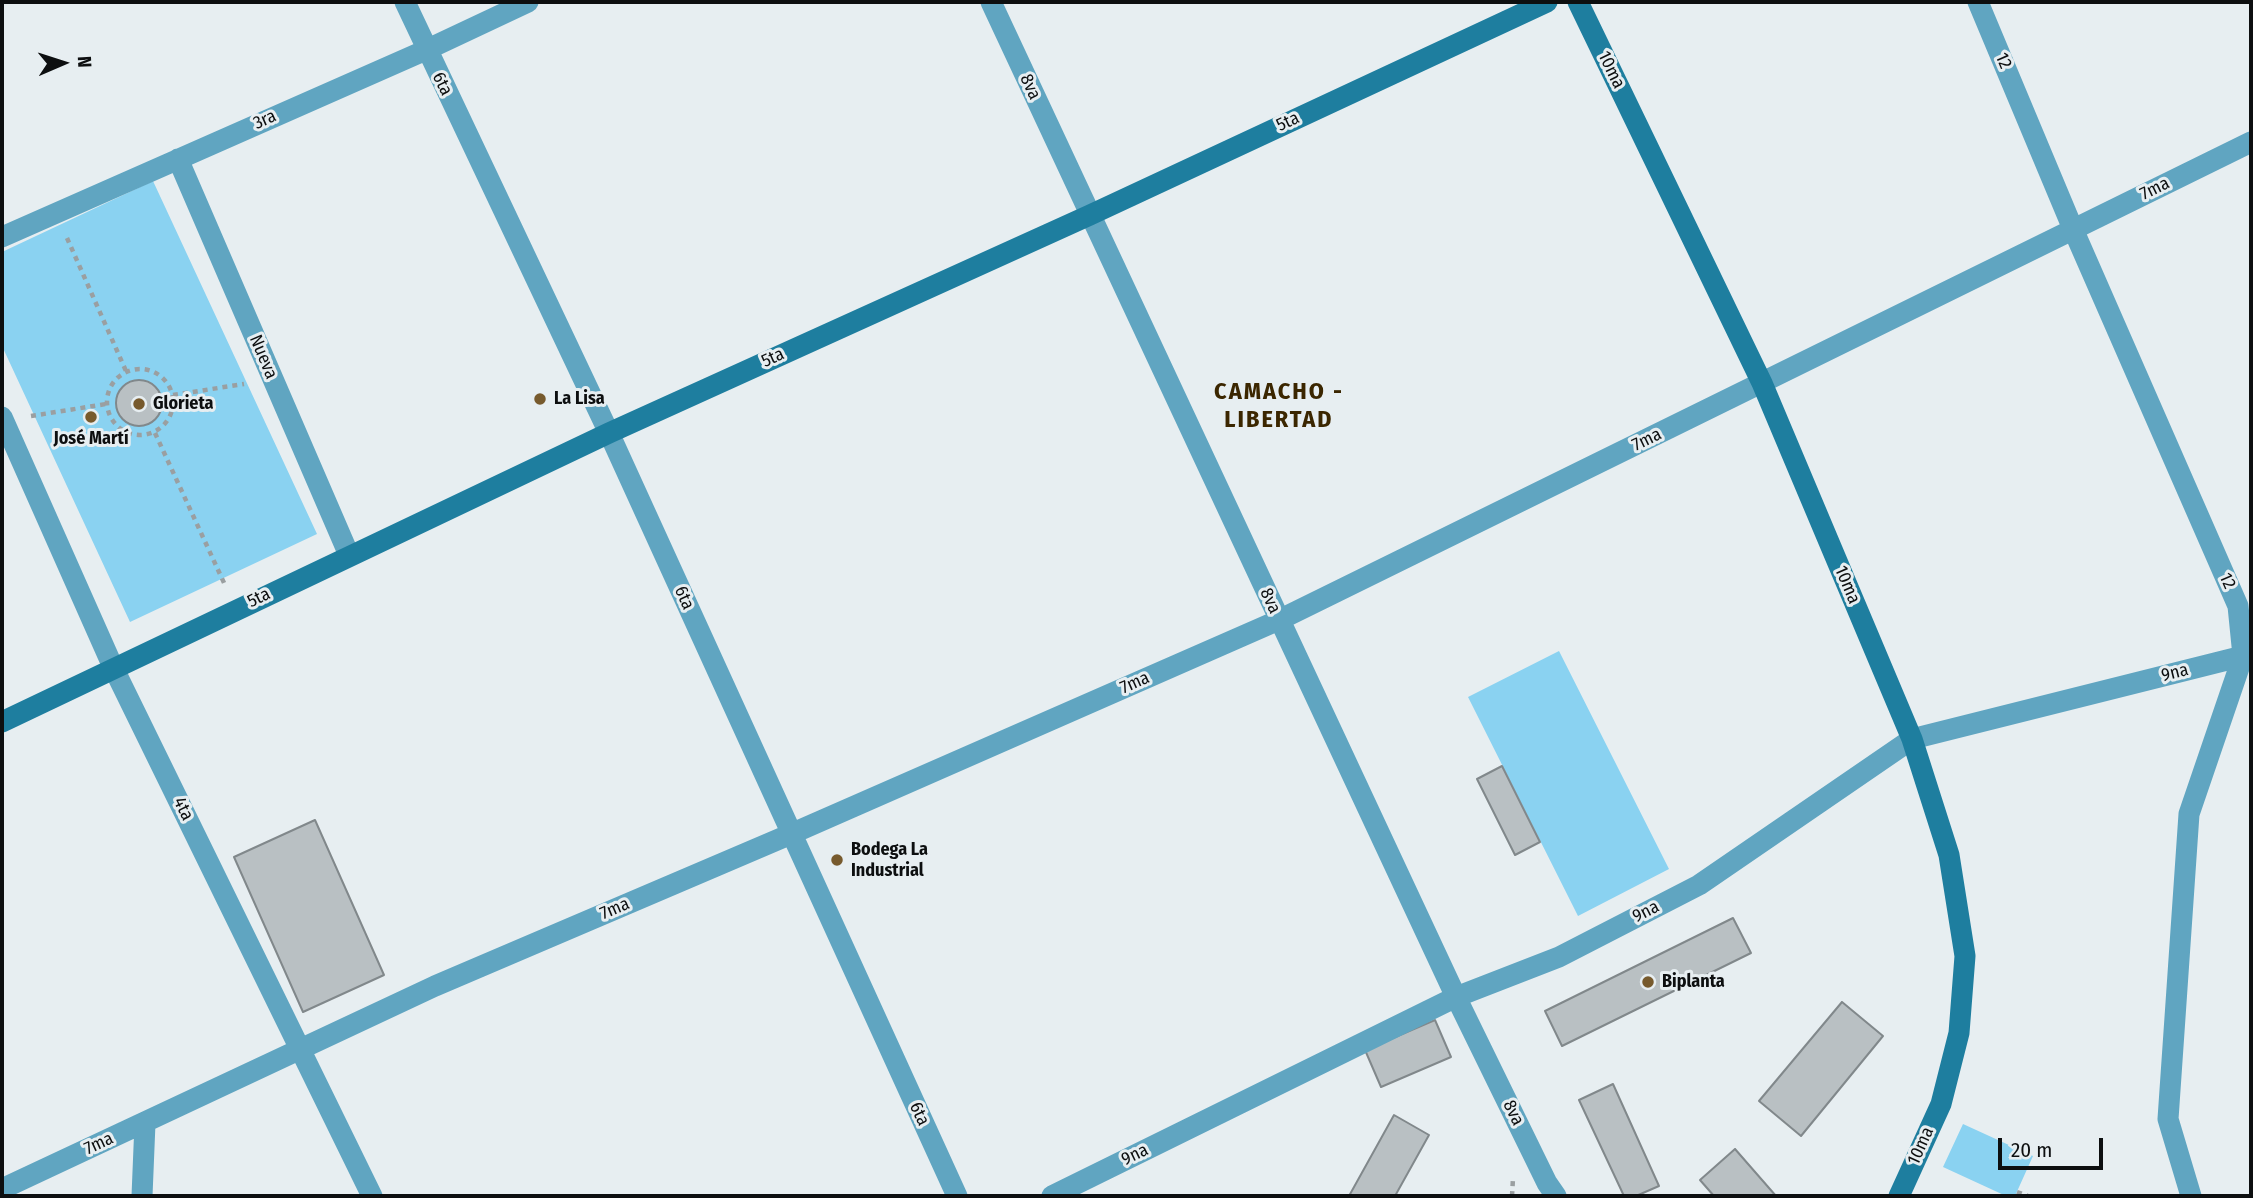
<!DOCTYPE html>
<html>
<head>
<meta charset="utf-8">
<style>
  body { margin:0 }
  #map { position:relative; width:2253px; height:1198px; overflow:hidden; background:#e7eef1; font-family:"Fira Sans Condensed",sans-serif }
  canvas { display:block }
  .frame { position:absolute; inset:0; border:4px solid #0d0f10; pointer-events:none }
  .north { position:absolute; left:28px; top:28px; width:70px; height:70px; -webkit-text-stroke:5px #e7eef1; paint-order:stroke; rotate:87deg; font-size:19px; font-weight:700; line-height:28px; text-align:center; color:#0d0f10 }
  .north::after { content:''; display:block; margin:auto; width:24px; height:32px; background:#0d0f10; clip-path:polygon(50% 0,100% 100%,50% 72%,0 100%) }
  .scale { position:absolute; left:1998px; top:1138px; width:105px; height:32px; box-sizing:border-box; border:4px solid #0d0f10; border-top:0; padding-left:9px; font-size:21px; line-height:24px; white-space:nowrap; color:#0d0f10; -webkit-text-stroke:5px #e7eef1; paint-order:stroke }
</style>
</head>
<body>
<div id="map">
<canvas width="2253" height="1198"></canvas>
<div class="frame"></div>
<div class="north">N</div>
<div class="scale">20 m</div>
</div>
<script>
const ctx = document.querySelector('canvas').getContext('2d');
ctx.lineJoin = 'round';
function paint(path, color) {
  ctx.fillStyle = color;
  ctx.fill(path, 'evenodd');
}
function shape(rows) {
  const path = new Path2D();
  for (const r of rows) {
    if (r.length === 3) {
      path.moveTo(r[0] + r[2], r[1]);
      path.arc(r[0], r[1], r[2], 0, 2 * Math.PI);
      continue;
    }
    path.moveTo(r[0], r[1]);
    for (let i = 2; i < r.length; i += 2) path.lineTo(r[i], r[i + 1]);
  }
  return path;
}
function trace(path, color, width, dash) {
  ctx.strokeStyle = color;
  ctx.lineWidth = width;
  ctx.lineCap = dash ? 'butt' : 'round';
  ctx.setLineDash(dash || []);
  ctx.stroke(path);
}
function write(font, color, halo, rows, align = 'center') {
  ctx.font = font + ' "Fira Sans Condensed",sans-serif';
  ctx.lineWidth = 6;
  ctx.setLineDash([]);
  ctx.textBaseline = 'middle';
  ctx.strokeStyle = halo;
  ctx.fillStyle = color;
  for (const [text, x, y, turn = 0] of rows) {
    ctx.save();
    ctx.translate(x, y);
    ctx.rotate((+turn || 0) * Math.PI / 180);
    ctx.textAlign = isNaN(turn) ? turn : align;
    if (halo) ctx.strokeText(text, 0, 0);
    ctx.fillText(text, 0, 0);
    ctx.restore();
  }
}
const green = shape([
  [153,181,317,534,130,622,2,346,2,252],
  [1559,651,1669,869,1578,916,1468,697],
  [1963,1124,2033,1156,2015,1196,2006,1196,1943,1167]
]);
const building = shape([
  [139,403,23],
  [1502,766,1540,842,1515,855,1477,779,1502,766],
  [315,820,384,975,303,1012,234,857,315,820],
  [1733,918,1751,953,1562,1046,1545,1011,1733,918],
  [1842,1002,1883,1036,1801,1136,1759,1101,1842,1002],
  [1435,1020,1451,1057,1381,1087,1365,1050,1435,1020],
  [1613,1084,1659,1186,1636,1196,1624,1196,1579,1100,1613,1084],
  [1394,1115,1429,1135,1395,1196,1349,1196,1394,1115],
  [1735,1149,1776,1196,1714,1196,1700,1180,1735,1149]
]);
const path = shape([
  [67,238,126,371],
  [140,402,33],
  [173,395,244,384],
  [31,416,106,404],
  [155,433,225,585],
  [2017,1192,2028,1196],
  [1512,1196,1513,1178]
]);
const street = shape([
  [405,2,609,433,957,1196],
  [991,2,1456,997,1547,1183,1556,1196],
  [1978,2,2073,229,2238,606,2243,656,2189,814,2168,1119,2191,1196],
  [178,159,349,555],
  [2,237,426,50,528,2],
  [2,417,113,667,372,1196],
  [2,1189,435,986,791,834,1279,620,2251,142],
  [142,1196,145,1123],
  [1052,1196,1456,997,1559,957,1699,885,1912,739,2243,656]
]);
const secondary = shape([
  [1578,2,1762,383,1912,739,1949,855,1965,956,1959,1033,1941,1104,1899,1196],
  [2,722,609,433,1090,215,1547,2]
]);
const markers = [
  [540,399,7,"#775a2d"],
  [139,404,7,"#775a2d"],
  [91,417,7,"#775a2d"],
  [837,860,7,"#775a2d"],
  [1648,982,7,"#775a2d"]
];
const streetNames = [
  ["12",2003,61,67],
  ["10ma",1611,70,64],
  ["6ta",442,84,64],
  ["8va",1030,87,65],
  ["3ra",265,120,-24],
  ["5ta",1288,122,-25],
  ["7ma",2155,189,-26],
  ["Nueva",263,357,67],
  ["5ta",773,358,-24],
  ["7ma",1647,440,-26],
  ["12",2227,581,66],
  ["10ma",1847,585,67],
  ["5ta",259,598,-26],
  ["6ta",684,598,66],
  ["8va",1270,601,65],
  ["9na",2175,673,-14],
  ["7ma",1135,683,-24],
  ["4ta",183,809,64],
  ["7ma",615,909,-23],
  ["9na",1646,912,-27],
  ["8va",1513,1113,64],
  ["6ta",919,1114,65],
  ["7ma",99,1144,-25],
  ["10ma",1921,1146,-66],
  ["9na",1135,1155,-26]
];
const poiNames = [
  ["La Lisa",554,399],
  ["Glorieta",153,404],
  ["José Martí",91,439,"center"],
  ["Bodega La",851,850],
  ["Industrial",851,871],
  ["Biplanta",1662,982]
];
const districtNames = [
  ["CAMACHO -",1279,392],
  ["LIBERTAD",1279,420]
];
paint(green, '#8ad2f1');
paint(building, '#b9c0c3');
trace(building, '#81888b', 2);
trace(path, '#9a9fa1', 4.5, [5, 5]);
trace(street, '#60a5c1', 21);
trace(secondary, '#1e7e9f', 21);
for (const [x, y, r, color] of markers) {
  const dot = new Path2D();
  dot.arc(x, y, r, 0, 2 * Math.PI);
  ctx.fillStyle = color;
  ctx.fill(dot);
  trace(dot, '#e7eef1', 2.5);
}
write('18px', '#0d0f10', '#e7eef1', streetNames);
write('bold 18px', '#0d0f10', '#e7eef1', poiNames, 'left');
ctx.letterSpacing = '2px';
write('bold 24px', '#3b2600', '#e7eef1', districtNames);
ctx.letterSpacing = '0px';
</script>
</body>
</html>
